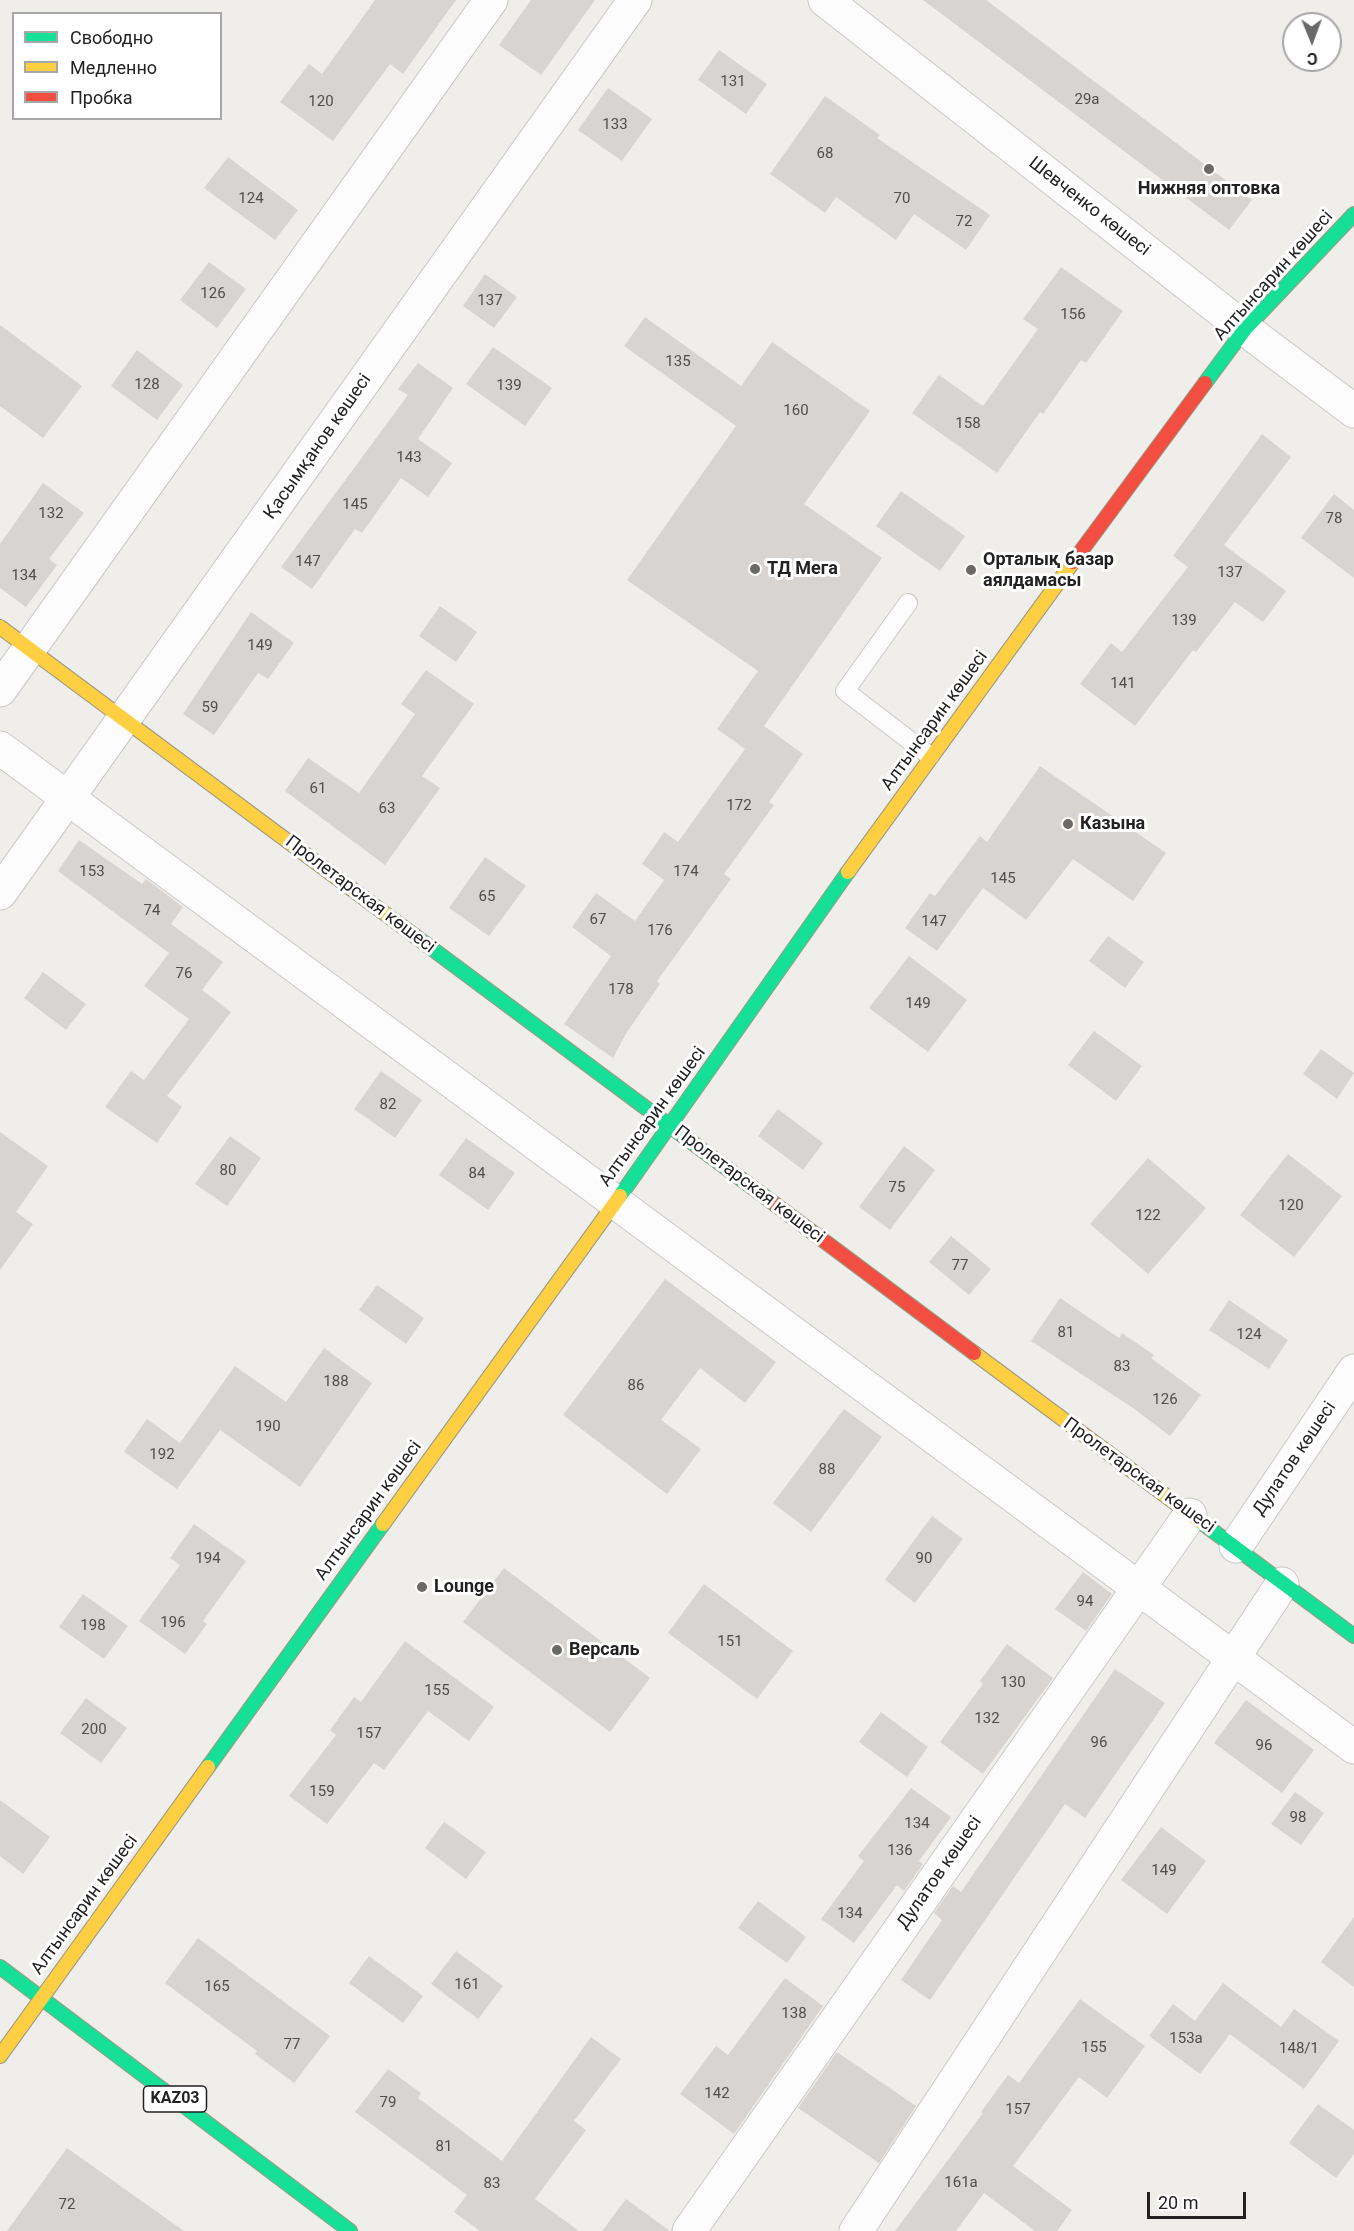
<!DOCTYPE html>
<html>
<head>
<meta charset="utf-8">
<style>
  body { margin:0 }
  #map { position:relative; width:1354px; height:2231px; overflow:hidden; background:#f0eeeb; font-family:Roboto,sans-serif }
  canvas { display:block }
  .legend { position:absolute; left:12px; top:12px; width:210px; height:108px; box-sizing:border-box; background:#fff; border:2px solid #a7a7a7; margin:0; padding:8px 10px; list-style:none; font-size:18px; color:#222 }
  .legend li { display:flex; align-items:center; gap:12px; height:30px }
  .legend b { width:30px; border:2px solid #a7a7a7 }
  .north { position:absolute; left:1282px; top:12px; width:60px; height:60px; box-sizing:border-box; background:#fff; border:2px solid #a7a7a7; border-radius:50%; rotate:179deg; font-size:16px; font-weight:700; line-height:24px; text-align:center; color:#222 }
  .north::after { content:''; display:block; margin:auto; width:21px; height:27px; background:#6a6968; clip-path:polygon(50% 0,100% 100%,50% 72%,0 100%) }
  .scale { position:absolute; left:1147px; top:2192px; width:99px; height:27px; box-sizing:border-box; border:3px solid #222; border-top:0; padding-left:8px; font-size:18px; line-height:21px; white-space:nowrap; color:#222; -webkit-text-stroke:4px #fff; paint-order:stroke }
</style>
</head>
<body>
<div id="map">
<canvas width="1354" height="2231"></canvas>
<ul class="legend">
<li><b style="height:8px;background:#16e098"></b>Свободно</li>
<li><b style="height:8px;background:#ffcf43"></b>Медленно</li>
<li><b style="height:8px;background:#f24e42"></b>Пробка</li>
</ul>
<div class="north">С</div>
<div class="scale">20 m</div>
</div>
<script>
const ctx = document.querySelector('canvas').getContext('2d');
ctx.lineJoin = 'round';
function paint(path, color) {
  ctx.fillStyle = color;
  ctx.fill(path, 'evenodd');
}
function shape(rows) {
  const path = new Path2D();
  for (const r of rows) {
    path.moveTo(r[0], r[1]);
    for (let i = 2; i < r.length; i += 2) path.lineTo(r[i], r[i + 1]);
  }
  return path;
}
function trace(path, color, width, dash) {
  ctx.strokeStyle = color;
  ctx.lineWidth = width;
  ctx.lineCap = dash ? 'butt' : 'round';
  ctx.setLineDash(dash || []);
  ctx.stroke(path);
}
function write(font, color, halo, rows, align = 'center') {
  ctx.font = font + ' Roboto,sans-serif';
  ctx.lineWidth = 6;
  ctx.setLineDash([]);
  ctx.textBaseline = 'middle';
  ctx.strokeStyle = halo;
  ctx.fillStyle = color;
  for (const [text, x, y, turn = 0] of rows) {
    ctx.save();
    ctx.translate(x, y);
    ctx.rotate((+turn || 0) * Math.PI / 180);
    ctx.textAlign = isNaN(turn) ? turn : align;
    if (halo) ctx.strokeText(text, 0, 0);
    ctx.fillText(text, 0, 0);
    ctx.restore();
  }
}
const building = shape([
  [375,0,456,0,403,74,390,64,333,141,280,102,309,64,322,74],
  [531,0,595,0,541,75,499,45],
  [923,0,986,0,1252,200,1229,230],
  [719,50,767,84,746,114,698,80],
  [608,88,652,119,622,161,578,130],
  [825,96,880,135,877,138,990,215,966,250,914,214,896,240,836,197,825,213,770,174],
  [228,157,298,210,275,240,204,188],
  [209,262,246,289,217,328,180,300],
  [1061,267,1123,311,1086,363,1081,360,1043,414,1040,412,997,473,912,413,939,375,983,406,1038,329,1023,319],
  [485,274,517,297,494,328,463,306],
  [645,317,741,386,772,342,870,411,804,504,882,558,764,726,803,754,769,802,774,805,724,874,731,879,657,981,660,984,627,1032,613,1058,564,1024,611,956,572,927,596,893,635,921,664,880,642,864,664,832,678,842,745,749,717,729,758,671,627,580,736,426,624,346],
  [0,325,82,386,43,438,0,406],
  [493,347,552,388,525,426,466,384],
  [137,350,183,385,157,420,111,386],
  [418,363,453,388,418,439,452,463,428,497,401,478,362,533,355,529,312,589,281,567,408,395,398,389],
  [1262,434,1291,457,1224,545,1286,591,1263,622,1235,602,1196,652,1193,650,1135,726,1080,684,1111,643,1122,652,1188,567,1173,556],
  [43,483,84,513,49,559,57,565,26,607,0,588,0,544],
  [901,491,965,536,940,571,876,526],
  [1334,494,1354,510,1354,578,1301,538],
  [440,606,477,632,456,662,419,636],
  [251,612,294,643,268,679,258,673,214,735,183,714],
  [426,670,474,704,422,776,440,788,385,865,285,791,308,758,359,793,415,714,401,704],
  [1040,766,1166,853,1133,901,1073,859,1026,920,983,888,937,951,905,928,930,893,935,896,980,836,987,842],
  [79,840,142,884,146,879,183,907,171,924,223,962,202,990,231,1012,167,1096,182,1107,157,1143,105,1107,131,1071,144,1080,189,1019,144,986,169,953,58,871],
  [485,857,526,886,489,936,449,908],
  [1108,936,1144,962,1125,988,1089,961],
  [909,956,967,1000,928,1052,869,1008],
  [43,972,86,1004,66,1030,24,998],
  [1094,1031,1142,1066,1116,1101,1068,1065],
  [1321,1049,1354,1073,1337,1099,1303,1074],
  [381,1071,422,1100,395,1138,354,1109],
  [778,1109,823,1143,803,1170,758,1136],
  [0,1132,48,1166,16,1212,33,1224,0,1270],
  [230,1136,261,1158,227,1206,195,1184],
  [466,1138,515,1173,488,1210,439,1175],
  [904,1146,935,1170,890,1230,859,1207],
  [1288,1154,1342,1196,1294,1257,1240,1215],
  [1148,1158,1206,1208,1148,1274,1090,1224],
  [951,1236,991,1269,969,1295,929,1262],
  [665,1279,776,1362,745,1403,700,1368,661,1420,701,1449,667,1494,563,1415],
  [377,1285,424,1318,406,1344,359,1310],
  [1060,1298,1119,1338,1122,1333,1154,1355,1151,1358,1201,1395,1170,1436,1133,1408,1031,1341],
  [1229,1300,1288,1340,1269,1369,1209,1330],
  [324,1348,372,1383,300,1487,220,1430,177,1489,124,1452,147,1419,180,1443,235,1366,286,1402],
  [844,1409,882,1437,811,1532,773,1503],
  [932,1516,963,1539,915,1603,885,1580],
  [194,1524,246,1561,203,1621,207,1624,185,1654,139,1621,180,1565,170,1558],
  [504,1568,650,1678,610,1732,463,1622],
  [1083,1572,1112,1594,1086,1631,1055,1609],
  [704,1584,793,1651,757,1699,668,1633],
  [83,1594,128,1626,104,1659,59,1627],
  [405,1641,494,1707,469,1741,428,1711,384,1770,374,1763,327,1824,289,1796,336,1735,330,1730,354,1697,361,1702],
  [1007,1644,1053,1678,983,1774,940,1742,983,1684,980,1681],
  [1115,1669,1165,1703,1085,1818,1065,1804,930,2000,901,1980,942,1920,934,1913,953,1886,961,1892],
  [86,1698,127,1728,101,1763,60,1733],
  [1246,1700,1314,1750,1282,1793,1214,1743],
  [881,1712,928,1747,907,1777,859,1742],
  [911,1788,951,1817,919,1861,923,1864,904,1891,897,1885,854,1943,821,1919,864,1861,858,1856],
  [1295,1792,1324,1813,1301,1845,1271,1824],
  [0,1800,50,1837,23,1874,0,1856],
  [444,1822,486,1852,466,1879,425,1848],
  [1161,1827,1206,1861,1167,1914,1121,1880],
  [758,1901,806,1937,787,1963,738,1928],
  [1354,1917,1354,1987,1321,1962],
  [198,1938,330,2036,294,2083,255,2054,257,2051,165,1983],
  [456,1951,503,1986,478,2019,431,1984],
  [369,1956,423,1996,403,2023,349,1983],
  [785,1978,823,2006,734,2134,680,2094,716,2046,728,2055],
  [1223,1983,1281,2027,1294,2009,1339,2041,1304,2089,1230,2034,1200,2074,1149,2036,1173,2004,1195,2021],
  [1080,1999,1145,2046,1107,2098,1079,2077,1013,2166,1072,2210,1057,2231,1035,2231,984,2193,956,2231,895,2231,983,2113,981,2112,1008,2075,1019,2083],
  [591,2037,621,2059,574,2121,586,2130,535,2199,579,2231,480,2231,454,2212,467,2195,355,2112,388,2069,421,2093,418,2098,502,2161],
  [837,2052,916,2106,879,2163,798,2108],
  [1318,2104,1354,2130,1354,2154,1336,2178,1289,2143],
  [67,2148,184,2231,7,2231],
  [626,2199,670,2231,602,2231]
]);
const lane = shape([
  [908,603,845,691,930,756]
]);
const street = shape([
  [825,0,1245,329,1354,411],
  [0,690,491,0],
  [0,748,1354,1747],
  [0,893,635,0],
  [1236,1546,1354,1371],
  [689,2231,1190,1515],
  [856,2231,1282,1584]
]);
const fast = shape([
  [1205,383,1245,329,1354,214],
  [415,936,776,1205],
  [620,1196,848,872],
  [1201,1522,1354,1636],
  [208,1767,383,1524],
  [0,1967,350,2231]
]);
const slow = shape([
  [0,627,415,936],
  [848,872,1073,562],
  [974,1353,1201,1522],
  [383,1524,620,1196],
  [0,2056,208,1767]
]);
const jam = shape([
  [1073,562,1205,383],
  [776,1205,974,1353]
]);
const markers = [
  [1209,169,6,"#6a6968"],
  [755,569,6,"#6a6968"],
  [971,570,6,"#6a6968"],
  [1068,824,6,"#6a6968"],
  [422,1587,6,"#6a6968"],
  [557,1650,6,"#6a6968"]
];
const numberNames = [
  ["131",733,82],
  ["29а",1087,100],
  ["120",321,102],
  ["133",615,125],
  ["68",825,154],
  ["124",251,199],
  ["70",902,199],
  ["72",964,222],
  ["126",213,294],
  ["137",490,301],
  ["156",1073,315],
  ["135",678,362],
  ["128",147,385],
  ["139",509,386],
  ["160",796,411],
  ["158",968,424],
  ["143",409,458],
  ["145",355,505],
  ["132",51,514],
  ["78",1334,519],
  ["147",308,562],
  ["137",1230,573],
  ["134",24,576],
  ["139",1184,621],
  ["149",260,646],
  ["141",1123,684],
  ["59",210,708],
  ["61",318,789],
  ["172",739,806],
  ["63",387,809],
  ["153",92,872],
  ["174",686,872],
  ["145",1003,879],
  ["65",487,897],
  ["74",152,911],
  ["67",598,920],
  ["147",934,922],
  ["176",660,931],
  ["76",184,974],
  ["178",621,990],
  ["149",918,1004],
  ["82",388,1105],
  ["80",228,1171],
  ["84",477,1174],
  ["75",897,1188],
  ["120",1291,1206],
  ["122",1148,1216],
  ["77",960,1266],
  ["81",1066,1333],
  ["124",1249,1335],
  ["83",1122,1367],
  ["188",336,1382],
  ["86",636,1386],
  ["126",1165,1400],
  ["190",268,1427],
  ["192",162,1455],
  ["88",827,1470],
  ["194",208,1559],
  ["90",924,1559],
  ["94",1085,1602],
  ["196",173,1623],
  ["198",93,1626],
  ["151",730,1642],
  ["130",1013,1683],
  ["155",437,1691],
  ["132",987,1719],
  ["200",94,1730],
  ["157",369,1734],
  ["96",1099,1743],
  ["96",1264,1746],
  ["159",322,1792],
  ["98",1298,1818],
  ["134",917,1824],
  ["136",900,1851],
  ["149",1164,1871],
  ["134",850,1914],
  ["161",467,1985],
  ["165",217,1987],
  ["138",794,2014],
  ["153а",1186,2039],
  ["77",292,2045],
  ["155",1094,2048],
  ["148/1",1299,2049],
  ["142",717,2094],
  ["79",388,2103],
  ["157",1018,2110],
  ["81",444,2147],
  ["161а",961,2183],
  ["83",492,2184],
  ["72",67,2205]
];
const shields = [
  [175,2099,63]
];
const shieldNames = [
  ["KАZ03",175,2099]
];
const poiNames = [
  ["Нижняя оптовка",1209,189,"center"],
  ["Орталық базар",983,560],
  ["аялдамасы",983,581],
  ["ТД Мега",767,569],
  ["Казына",1080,824],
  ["Lounge",434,1587],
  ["Версаль",569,1650]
];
const streetNames = [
  ["Шевченко көшесі",1089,207,38],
  ["Алтынсарин көшесі",1274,276,-48],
  ["Қасымқанов көшесі",318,447,-55],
  ["Алтынсарин көшесі",935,721,-54],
  ["Пролетарская көшесі",360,895,37],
  ["Алтынсарин көшесі",653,1117,-54],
  ["Пролетарская көшесі",749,1185,37],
  ["Дулатов көшесі",1295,1459,-56],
  ["Пролетарская көшесі",1139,1476,36],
  ["Алтынсарин көшесі",369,1511,-54],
  ["Дулатов көшесі",940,1873,-55],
  ["Алтынсарин көшесі",85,1905,-54]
];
paint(building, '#d7d4d2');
trace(lane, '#c9c8c7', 20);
trace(street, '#c9c8c7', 35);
trace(fast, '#999a82', 16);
trace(slow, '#999a82', 16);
trace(jam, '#999a82', 16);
trace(lane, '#fdfcfc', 18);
trace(street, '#fdfcfc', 33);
trace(fast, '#16e098', 14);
trace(slow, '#ffcf43', 14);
trace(jam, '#f24e42', 14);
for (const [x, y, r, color] of markers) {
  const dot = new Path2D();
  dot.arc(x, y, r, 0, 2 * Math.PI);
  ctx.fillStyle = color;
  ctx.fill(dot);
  trace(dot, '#fff', 2);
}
write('15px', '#4f4e4e', null, numberNames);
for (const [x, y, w] of shields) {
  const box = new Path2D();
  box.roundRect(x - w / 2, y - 13, w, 26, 4.5);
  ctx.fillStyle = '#fff';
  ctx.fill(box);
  trace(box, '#222', 1.5);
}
write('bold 16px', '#222', null, shieldNames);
write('bold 18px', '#222', '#fff', poiNames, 'left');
write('18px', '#222', '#fff', streetNames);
</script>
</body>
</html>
